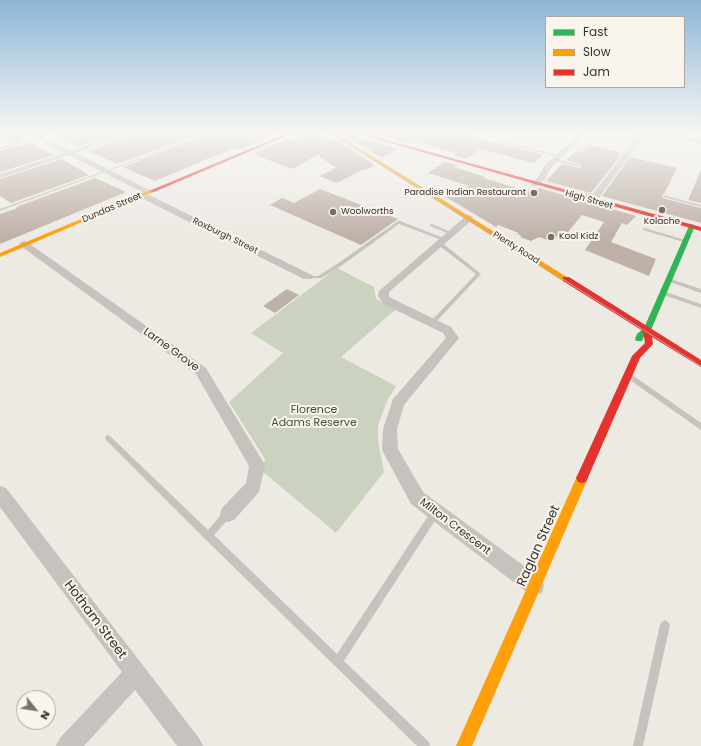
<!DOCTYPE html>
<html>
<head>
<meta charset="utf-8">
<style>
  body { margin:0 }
  #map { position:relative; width:701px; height:746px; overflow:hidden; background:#edeae4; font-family:Poppins,sans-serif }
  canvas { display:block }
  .legend { position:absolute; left:545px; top:16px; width:140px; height:72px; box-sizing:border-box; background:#f9f5ed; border:1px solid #aba69f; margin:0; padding:5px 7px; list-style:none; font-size:12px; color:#37302b }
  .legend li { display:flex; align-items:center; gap:8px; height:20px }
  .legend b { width:20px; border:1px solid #aba69f }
  .north { position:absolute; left:16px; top:690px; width:40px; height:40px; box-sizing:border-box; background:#f9f5ed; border:1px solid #aba69f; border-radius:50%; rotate:120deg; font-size:11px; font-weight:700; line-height:16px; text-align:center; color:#37302b }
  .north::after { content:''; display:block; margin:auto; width:14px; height:18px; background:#77716c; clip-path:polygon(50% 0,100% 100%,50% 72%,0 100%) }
</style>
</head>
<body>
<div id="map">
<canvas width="701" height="746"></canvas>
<ul class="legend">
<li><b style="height:5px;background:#30b455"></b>Fast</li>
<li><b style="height:5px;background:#ff9f0a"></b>Slow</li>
<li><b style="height:5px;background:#e5322d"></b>Jam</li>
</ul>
<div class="north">N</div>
</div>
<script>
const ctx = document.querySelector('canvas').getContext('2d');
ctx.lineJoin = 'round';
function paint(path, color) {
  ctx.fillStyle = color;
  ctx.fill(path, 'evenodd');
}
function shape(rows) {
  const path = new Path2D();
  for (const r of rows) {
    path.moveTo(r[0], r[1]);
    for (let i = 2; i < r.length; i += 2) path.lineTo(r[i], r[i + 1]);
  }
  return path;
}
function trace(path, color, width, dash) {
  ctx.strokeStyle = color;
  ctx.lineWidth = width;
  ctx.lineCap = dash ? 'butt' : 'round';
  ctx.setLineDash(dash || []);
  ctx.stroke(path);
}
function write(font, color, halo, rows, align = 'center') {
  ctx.font = font + ' Poppins,sans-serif';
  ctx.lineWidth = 4;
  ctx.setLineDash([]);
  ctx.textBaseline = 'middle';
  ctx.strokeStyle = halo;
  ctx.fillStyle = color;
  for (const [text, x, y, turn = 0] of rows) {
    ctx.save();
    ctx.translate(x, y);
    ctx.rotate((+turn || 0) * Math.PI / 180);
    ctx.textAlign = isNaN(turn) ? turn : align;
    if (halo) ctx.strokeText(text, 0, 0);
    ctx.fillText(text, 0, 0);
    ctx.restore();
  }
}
const green = shape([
  [337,268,374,287,376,299,395,310,341,357,396,386,387,401,378,426,378,441,384,472,336,533,262,471,265,459,229,402,283,353,251,333]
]);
const building = shape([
  [0,133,12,133,24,139,10,143,0,138],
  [55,133,121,133,79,146,55,134],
  [135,133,155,133,161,135,167,133,204,133,117,164,88,151,133,135],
  [212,133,263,133,273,136,240,149,236,148,207,159,155,181,123,167],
  [309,133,331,139,332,137,373,164,372,165,375,166,360,171,337,183,319,176,336,168,318,155,292,169,253,154,288,139,292,140],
  [341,133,352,133,354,136,397,149,382,158],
  [371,133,458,133,497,143,498,144,543,155,534,163,480,149,466,159,454,155,457,153,427,145,415,142,412,144],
  [30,142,54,155,0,172,0,151],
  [589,145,619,152,618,154,621,155,591,193,546,181,562,164,579,168,582,167,580,164,566,160,576,151,581,152],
  [630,157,677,168,664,194,662,194,662,198,701,208,701,223,602,196],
  [62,159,89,175,11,203,0,196,0,179],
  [444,162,457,165,454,167,486,177,483,178,534,193,539,188,587,202,589,204,595,204,636,216,627,225,622,223,611,242,656,259,649,276,585,250,604,222,582,215,564,237,558,235,554,240,550,238,548,240,539,237,531,241,520,237,522,236,517,234,519,233,498,225,496,227,446,197,469,186,428,173],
  [701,170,701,203,688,200],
  [95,178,126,192,0,244,0,214,18,208,16,207],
  [320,189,398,219,361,245,270,205,282,198,294,203],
  [287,289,299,295,275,313,263,306]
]);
const lane = shape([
  [51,133,54,133,0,149,0,147,51,133],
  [208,133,211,133,0,211,0,209,208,133],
  [499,141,559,155,561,156,559,157,498,143,499,141],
  [555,159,580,165,581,166,579,167,554,161,554,159,555,159],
  [663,195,701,205,701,207,663,197,663,195],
  [398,221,400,221,446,239,442,240,399,224,341,266,321,278,308,278,306,277,308,276,318,276,337,264,398,221],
  [430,224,432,224,453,233,450,234,430,226,430,224],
  [643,228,645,228,688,241,684,242,643,230,643,228],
  [437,242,441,242,481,274,434,324,432,325,430,324,429,323,430,322,476,274,437,244,437,242],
  [667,279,671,279,701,289,701,293,667,281,667,279],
  [663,291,701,304,701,308,661,294,661,293,663,291],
  [627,374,631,374,701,423,701,430,627,378,626,376,627,374],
  [108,435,110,436,208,530,224,511,227,510,230,511,231,514,230,517,214,535,337,654,432,510,435,509,438,510,439,513,438,516,344,661,429,742,430,746,417,746,205,539,106,440,105,438,106,436,108,435],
  [665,620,668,622,670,625,643,746,633,746,660,625,662,622,665,620]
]);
const street = shape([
  [26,133,34,133,70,151,125,133,134,133,133,134,76,153,153,192,152,194,146,194,69,155,0,178,0,174,64,153,26,133],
  [580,133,586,133,550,169,545,179,538,186,532,186,531,184,539,176,544,166,580,133],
  [640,133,646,133,595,203,589,203,588,201,589,199,640,133],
  [652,133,664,133,701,140,701,144,652,133],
  [139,193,145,193,312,275,313,277,312,279,304,279,139,197,139,193],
  [469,215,472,216,473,218,472,220,389,292,389,296,391,298,451,327,459,338,404,405,397,429,398,449,423,492,542,579,544,586,542,593,535,595,528,593,411,504,382,450,383,429,393,399,446,338,443,333,383,304,378,296,379,291,466,216,469,215],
  [24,241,27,242,206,368,265,465,259,492,234,520,228,522,222,520,220,514,222,508,246,483,249,466,196,374,21,246,19,244,21,242,24,241],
  [0,486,6,488,199,738,203,746,177,746,135,690,84,746,56,746,60,738,122,672,0,507,0,486]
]);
const fast = shape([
  [692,224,695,226,651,330,644,336,642,341,636,341,635,339,637,334,644,328,689,226,692,224]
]);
const slow = shape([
  [330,133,335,133,570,279,566,281,563,281,330,133],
  [150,190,155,191,0,257,0,253,150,190],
  [582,473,586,474,588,478,472,746,456,746,578,474,582,473]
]);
const jam = shape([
  [288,133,293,133,154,192,149,191,288,133],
  [355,133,361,133,701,227,701,231,355,133],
  [563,277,569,277,701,360,701,367,652,337,653,344,640,358,586,482,582,483,578,482,576,478,578,474,632,356,645,343,643,331,563,281,563,277]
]);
const tram = shape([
  [330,133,701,366]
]);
const rail = shape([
  [672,133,701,139]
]);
const markers = [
  [534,193,4,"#77716c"],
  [662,210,4,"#77716c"],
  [333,212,4,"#77716c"],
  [551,237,4,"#77716c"]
];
const farPoinames = [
  ["Paradise Indian Restaurant",526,193,"right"],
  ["Woolworths",341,212],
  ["Kolache",662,222,"center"],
  ["Kool Kidz",559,237]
];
const farStreetnames = [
  ["High Street",589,200,16],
  ["Dundas Street",112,208,-23],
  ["Roxburgh Street",225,236,26],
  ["Plenty Road",516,248,32]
];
const streetNames = [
  ["Larne Grove",171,350,36],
  ["Milton Crescent",455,527,37]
];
const parkNames = [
  ["Florence",314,410],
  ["Adams Reserve",314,423]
];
const nearStreetnames = [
  ["Raglan Street",539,546,-66],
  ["Hotham Street",95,620,53]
];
paint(green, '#ccd2c0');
paint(building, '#bfb1a8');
paint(lane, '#c6c2bd');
paint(street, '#c6c2bd');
paint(fast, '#30b455');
paint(slow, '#ff9f0a');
paint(jam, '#e5322d');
trace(tram, '#aeaba7', 1);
trace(rail, '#aeaba7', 1.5, [0.5, 1.5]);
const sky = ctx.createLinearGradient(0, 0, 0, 237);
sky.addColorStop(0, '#8cb6d6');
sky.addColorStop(0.56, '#f7f6f3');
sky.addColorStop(1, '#f7f6f300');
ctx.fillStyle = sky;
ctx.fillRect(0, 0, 701, 237);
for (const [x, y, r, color] of markers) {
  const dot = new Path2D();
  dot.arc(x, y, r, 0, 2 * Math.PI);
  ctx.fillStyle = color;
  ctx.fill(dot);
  trace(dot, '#f9f5ed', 1.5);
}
write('9px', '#37302b', '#f9f5ed', farPoinames, 'left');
write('9px', '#37302b', '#f9f5ed', farStreetnames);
write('11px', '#37302b', '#f9f5ed', streetNames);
write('11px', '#425331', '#f9f5ed', parkNames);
write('13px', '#37302b', '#f9f5ed', nearStreetnames);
</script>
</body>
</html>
